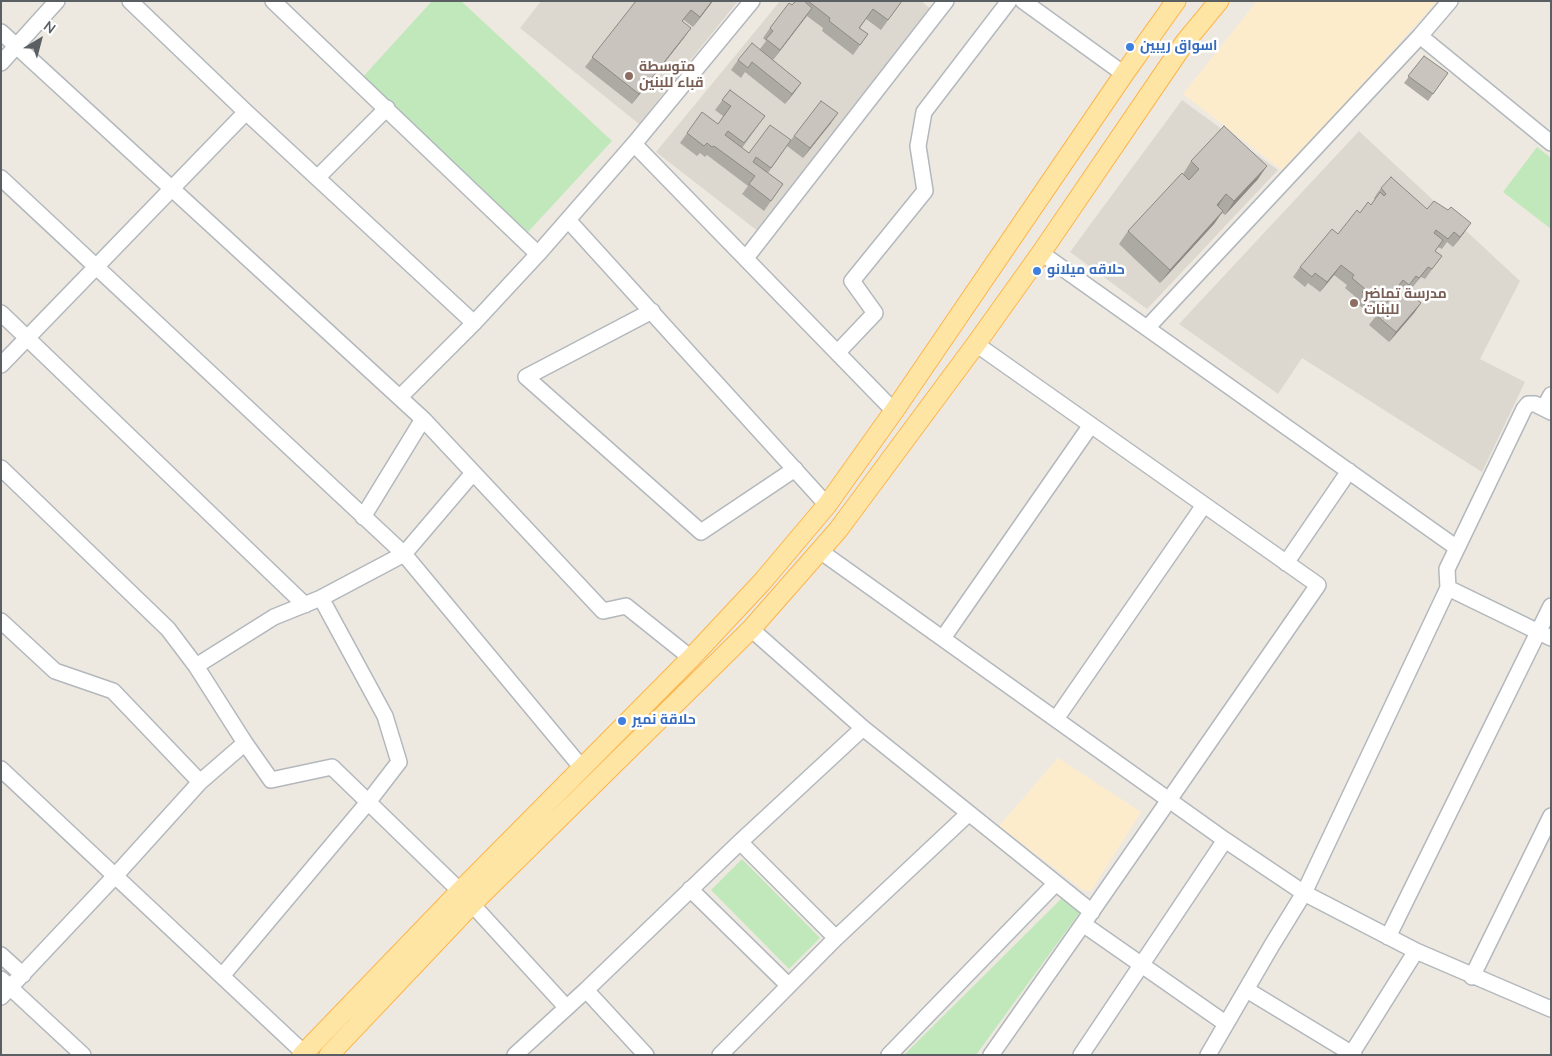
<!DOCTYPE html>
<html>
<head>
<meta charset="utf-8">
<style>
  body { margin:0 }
  #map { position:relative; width:1552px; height:1056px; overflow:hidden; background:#eee9e0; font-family:"Nunito Sans",sans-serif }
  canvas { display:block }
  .frame { position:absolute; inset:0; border:2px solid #595f63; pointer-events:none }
  .north { position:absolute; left:15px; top:15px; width:50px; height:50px; -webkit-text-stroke:4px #fff; paint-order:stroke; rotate:37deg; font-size:14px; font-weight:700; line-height:20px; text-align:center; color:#595f63 }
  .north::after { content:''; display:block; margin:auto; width:18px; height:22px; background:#595f63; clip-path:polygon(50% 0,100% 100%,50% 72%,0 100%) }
</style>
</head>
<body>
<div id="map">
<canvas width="1552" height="1056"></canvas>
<div class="frame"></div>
<div class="north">N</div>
</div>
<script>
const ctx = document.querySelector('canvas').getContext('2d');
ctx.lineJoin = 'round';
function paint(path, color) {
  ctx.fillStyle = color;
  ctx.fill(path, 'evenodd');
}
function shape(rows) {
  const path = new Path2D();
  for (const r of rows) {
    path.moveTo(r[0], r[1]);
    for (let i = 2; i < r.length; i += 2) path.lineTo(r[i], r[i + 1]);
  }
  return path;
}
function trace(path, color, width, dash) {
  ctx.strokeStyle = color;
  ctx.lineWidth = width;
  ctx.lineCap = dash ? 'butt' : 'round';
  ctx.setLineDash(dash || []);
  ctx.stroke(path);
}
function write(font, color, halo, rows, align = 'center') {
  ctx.font = font + ' "Nunito Sans",Cairo,sans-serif';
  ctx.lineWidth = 5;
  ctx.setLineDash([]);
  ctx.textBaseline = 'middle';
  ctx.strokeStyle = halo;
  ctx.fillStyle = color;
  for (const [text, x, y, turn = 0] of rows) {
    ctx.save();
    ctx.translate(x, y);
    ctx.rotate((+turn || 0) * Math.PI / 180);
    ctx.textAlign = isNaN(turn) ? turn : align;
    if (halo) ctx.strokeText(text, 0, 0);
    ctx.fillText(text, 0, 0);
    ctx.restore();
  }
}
const education = shape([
  [541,1,738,1,639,124,520,28],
  [780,1,921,1,933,11,759,232,656,152],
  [1182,100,1278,170,1147,309,1070,252],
  [1359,131,1520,281,1480,359,1525,382,1482,472,1302,358,1278,394,1179,324]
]);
const green = shape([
  [432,1,461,1,612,141,528,232,361,79],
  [1537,147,1551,158,1551,229,1503,192],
  [742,859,820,938,789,969,711,890],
  [1062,898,1080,912,976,1055,904,1055]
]);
const sand = shape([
  [1257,1,1437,1,1335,115,1282,170,1183,94],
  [1058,758,1141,812,1091,891,1083,890,999,826]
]);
const minor = shape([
  [130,1,246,112,474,323],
  [273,1,538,254],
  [1023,1,1124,74],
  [1,32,423,419,363,517],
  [1420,36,1551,143],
  [1,63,57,1],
  [634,144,894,411],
  [1,178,404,554,582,768],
  [317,178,387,108],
  [568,220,827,505],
  [1041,253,1457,548],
  [746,258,946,1],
  [652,311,526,377,701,532,795,469],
  [1,313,305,605],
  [1147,328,1420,36,1450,1],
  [976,344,1318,585,1083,924,991,1055],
  [838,352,875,313,852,281,925,191,918,146,924,112,1009,1],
  [1,365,246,112],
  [400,397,474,323,538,254,634,144,752,1],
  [1544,408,1551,395],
  [423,419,603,611,626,606,691,658],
  [1,468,168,629,196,666,245,743,271,780,332,767,460,891,566,1007],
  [820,551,1225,840,1304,893,1416,951,1551,1009],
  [1286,563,1349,471],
  [1448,588,1551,638],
  [1,621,55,671,113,691,200,782],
  [751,629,863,728,1092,912],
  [943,638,1091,425],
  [196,666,274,617,321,598,404,554,473,473],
  [1056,719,1204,505],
  [1,769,304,1053],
  [740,842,836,938],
  [690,889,788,985],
  [1083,924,1225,1023],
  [1388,937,1551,606],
  [1,955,23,975],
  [222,976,369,801,399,762,385,716,321,598],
  [1472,977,1551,816],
  [1,979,83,1055],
  [586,990,646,1055],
  [1247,990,1354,1055],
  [1,997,115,876,200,782,245,743],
  [1352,1053,1416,951],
  [515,1055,586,990,740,842,863,728],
  [720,1055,836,938,968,814],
  [889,1055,1056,883],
  [1081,1055,1225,840],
  [1208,1055,1272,945,1304,893,1448,588,1447,569,1524,409,1528,404,1535,404,1551,412]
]);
const major = shape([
  [302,1055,460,891,691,658,762,582,827,505,894,411,1124,74,1176,1],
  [329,1055,472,904,751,629,838,530,976,344,1041,253,1185,42,1219,1]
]);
const wall = shape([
  [636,1,713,1,693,27,684,20,682,21,691,28,632,104,585,67],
  [795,1,902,1,881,30,866,19,860,28,868,34,853,55,822,31,823,28,807,16,773,60,801,83,785,104,745,72,741,78,731,70,738,60,760,49,766,41,763,38,770,28,792,5],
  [1424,56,1448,73,1428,101,1404,83],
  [730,90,765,116,742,148,749,153,791,140,794,136,831,123,803,158,787,146,768,173,783,184,764,211,742,194,748,186,707,155,705,157,700,153,697,156,680,143,702,112,718,124,723,116,715,110],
  [1191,161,1258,179,1225,215,1222,213,1214,224,1160,283,1119,244,1128,231,1183,174],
  [1381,188,1427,209,1464,233,1453,247,1447,242,1442,249,1438,247,1435,251,1442,256,1425,279,1421,277,1412,288,1409,286,1406,290,1421,303,1414,313,1389,342,1369,325,1382,308,1379,306,1371,315,1355,302,1358,299,1345,288,1347,285,1334,275,1320,292,1308,283,1305,287,1293,277,1300,267,1338,234,1360,213,1371,205,1375,200,1374,198]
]);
const shadedWall = shape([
  [712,1,713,1,693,27,700,17],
  [812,8,805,18,773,60,780,50],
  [691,28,684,38,632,104,639,94],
  [801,83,794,93,785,104,792,94],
  [838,113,831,123,803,158,810,148],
  [1267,166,1258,179,1225,215,1234,201],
  [1226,194,1217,208,1217,205],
  [1223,211,1214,224,1160,283,1170,270],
  [1471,223,1464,233,1453,247,1460,237],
  [1341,265,1334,275,1320,292,1327,282],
  [1386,296,1379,306,1371,315,1378,305],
  [1421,303,1414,313,1389,342,1396,332]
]);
const building = shape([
  [636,1,712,1,700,17,691,10,682,21,691,28,639,94,592,57,636,1],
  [796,1,804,1,812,8,780,50,766,39,773,31,770,28,789,3,792,5,796,1],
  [808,1,902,1,888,20,873,9,859,28,868,34,860,45,829,21,830,18,808,1],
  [752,43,801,83,792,94,752,62,748,68,738,60,752,43],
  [1424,56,1448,73,1433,94,1408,76,1424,56],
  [730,90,765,116,744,143,728,131,725,135,749,153,770,125,791,140,771,168,756,157,753,162,783,184,771,201,749,184,755,176,714,146,712,147,707,143,704,146,687,133,702,112,718,124,731,106,722,100,730,90],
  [821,101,838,113,810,148,794,136,821,101],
  [1224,126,1267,166,1234,201,1226,194,1217,205,1223,211,1170,270,1128,231,1182,173,1189,180,1199,169,1191,161,1224,126],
  [1391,177,1427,209,1434,201,1448,210,1451,207,1471,223,1460,237,1454,232,1448,239,1436,230,1434,233,1443,240,1435,251,1442,256,1432,269,1428,267,1419,278,1416,276,1409,285,1403,280,1399,285,1421,303,1396,332,1376,315,1390,299,1386,296,1378,305,1362,292,1365,289,1352,278,1354,275,1341,265,1327,282,1315,273,1312,277,1300,267,1332,229,1338,234,1357,210,1360,213,1368,202,1371,205,1380,192,1384,196,1386,194,1381,188,1391,177]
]);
const markers = [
  [1130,47,5,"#3f7fe0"],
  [629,76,5,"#8d6e63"],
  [1037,271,5,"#3f7fe0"],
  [1354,303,5,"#8d6e63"],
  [622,721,5,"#3f7fe0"]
];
const shopNames = [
  ["اسواق ريبين",1140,47],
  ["حلاقه ميلانو",1047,271],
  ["حلاقة نمير",632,721]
];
const educationNames = [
  ["متوسطة",639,68],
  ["قباء للبنين",639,84],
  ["مدرسة تماضر",1364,295],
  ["للبنات",1364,311]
];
paint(education, '#ddd8cf');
paint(green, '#c0e8ba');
paint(sand, '#fdeccc');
trace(minor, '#b3b8bd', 18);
trace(major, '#fdb54a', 21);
trace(minor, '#fff', 15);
trace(major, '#ffe5a4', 19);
paint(wall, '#ada9a3');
paint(shadedWall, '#8d8984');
paint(building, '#c9c4bd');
trace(building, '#8d8984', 1);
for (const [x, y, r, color] of markers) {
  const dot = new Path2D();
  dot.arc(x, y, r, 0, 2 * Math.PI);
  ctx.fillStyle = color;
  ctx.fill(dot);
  trace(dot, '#fff', 2);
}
write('bold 14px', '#366cbe', '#fff', shopNames, 'left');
write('bold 14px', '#785e54', '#fff', educationNames, 'left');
</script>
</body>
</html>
